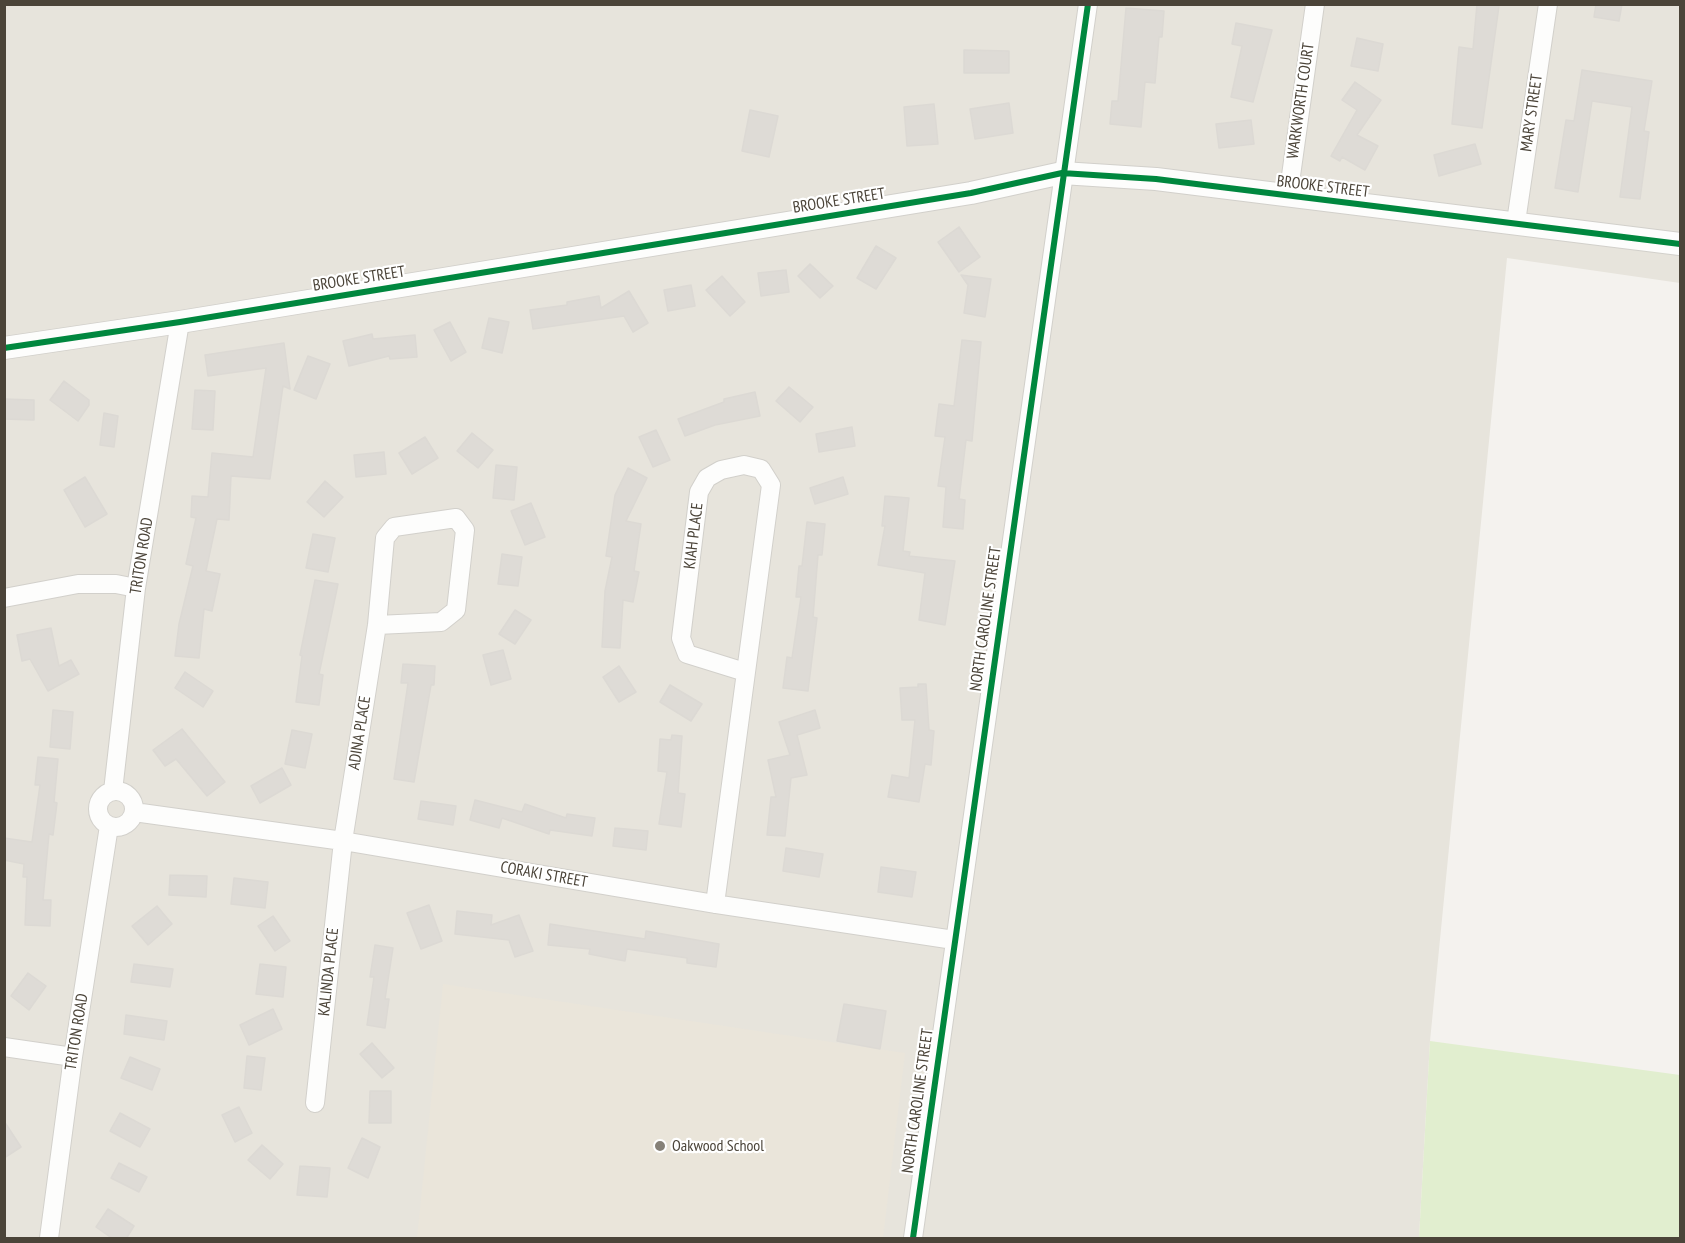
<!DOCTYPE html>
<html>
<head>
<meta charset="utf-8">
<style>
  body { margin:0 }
  #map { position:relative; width:1685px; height:1243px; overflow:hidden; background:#f4f2ee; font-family:"PT Sans Narrow",sans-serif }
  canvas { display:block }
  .frame { position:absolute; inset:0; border:6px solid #4b4439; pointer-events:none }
</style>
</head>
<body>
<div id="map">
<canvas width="1685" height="1243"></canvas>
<div class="frame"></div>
</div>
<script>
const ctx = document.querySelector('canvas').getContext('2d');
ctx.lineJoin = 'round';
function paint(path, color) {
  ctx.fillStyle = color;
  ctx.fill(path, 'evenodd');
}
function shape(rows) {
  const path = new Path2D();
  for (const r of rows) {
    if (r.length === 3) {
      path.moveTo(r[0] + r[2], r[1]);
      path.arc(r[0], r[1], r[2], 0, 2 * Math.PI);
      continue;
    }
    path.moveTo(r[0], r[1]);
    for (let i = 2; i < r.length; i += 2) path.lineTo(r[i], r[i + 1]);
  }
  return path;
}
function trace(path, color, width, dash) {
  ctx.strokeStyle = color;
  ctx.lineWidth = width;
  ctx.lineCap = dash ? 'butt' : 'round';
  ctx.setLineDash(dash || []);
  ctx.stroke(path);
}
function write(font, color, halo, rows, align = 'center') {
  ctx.font = font + ' "PT Sans Narrow",sans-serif';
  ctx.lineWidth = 4.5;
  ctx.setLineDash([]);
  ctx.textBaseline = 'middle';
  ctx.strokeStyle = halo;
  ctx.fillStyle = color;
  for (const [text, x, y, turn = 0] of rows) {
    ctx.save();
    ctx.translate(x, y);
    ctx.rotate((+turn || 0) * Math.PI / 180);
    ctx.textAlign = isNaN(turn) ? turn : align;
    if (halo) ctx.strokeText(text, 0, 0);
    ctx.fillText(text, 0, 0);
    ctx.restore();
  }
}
const residential = shape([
  [5,5,1680,5,1680,283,1507,258,1430,1041,1419,1238,5,1238]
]);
const education = shape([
  [443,984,905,1053,883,1238,417,1238]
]);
const green = shape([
  [1430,1041,1680,1075,1680,1238,1419,1238]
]);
const building = shape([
  [1477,4,1499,6,1482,128,1452,124,1459,47,1473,49,1477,4],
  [1596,4,1622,4,1619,21,1594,17,1596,4],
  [1126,8,1164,11,1162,37,1159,37,1155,83,1145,82,1141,127,1110,124,1112,101,1118,101,1126,8],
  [1236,23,1272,30,1253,102,1231,97,1242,46,1232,44,1236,23],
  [1357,38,1383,44,1378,71,1351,66,1357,38],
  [964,50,1009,51,1009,73,964,73,964,50],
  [1582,70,1652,81,1644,131,1649,132,1640,199,1620,197,1632,107,1592,101,1578,192,1555,188,1566,120,1574,121,1582,70],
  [1355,82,1381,100,1357,135,1378,146,1365,170,1342,157,1340,161,1331,156,1357,110,1342,100,1355,82],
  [1009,103,1013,133,975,139,970,109,1009,103],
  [934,104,938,144,907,146,904,107,934,104],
  [750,110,778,116,769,157,742,151,750,110],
  [1251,120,1254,144,1219,148,1216,124,1251,120],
  [1475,144,1481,164,1439,176,1434,155,1475,144],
  [959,227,980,257,959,272,938,242,959,227],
  [876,246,896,258,876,289,857,278,876,246],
  [810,264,833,286,820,298,798,276,810,264],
  [786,270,789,292,761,296,758,273,786,270],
  [961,275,991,279,985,317,964,313,968,285,961,275],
  [722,276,745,302,730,316,706,290,722,276],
  [691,285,695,306,668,311,664,290,691,285],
  [629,291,648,323,633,332,624,316,533,329,530,310,567,305,567,302,599,296,601,308,629,291],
  [489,318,509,322,502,353,482,348,489,318],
  [450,322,466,352,451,361,434,330,450,322],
  [372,334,373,339,415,335,417,357,390,359,389,356,349,366,343,341,372,334],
  [962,340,981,342,972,441,966,440,959,499,965,500,963,529,943,527,946,487,938,486,945,437,935,436,939,404,954,406,962,340],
  [284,343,290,389,283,386,270,479,231,476,229,520,217,519,206,571,220,574,212,611,204,609,199,658,175,656,179,624,193,566,186,564,196,518,191,517,192,496,208,497,212,453,253,457,266,368,208,376,205,355,284,343],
  [308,356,330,364,316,399,294,390,308,356],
  [64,381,89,400,89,405,78,421,50,400,64,381],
  [789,387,813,407,800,422,776,401,789,387],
  [195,390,215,391,213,430,192,429,195,390],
  [755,392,760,416,715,425,685,436,678,419,724,402,724,399,755,392],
  [4,399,34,400,34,420,4,419,4,399],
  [104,413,118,416,114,447,100,445,104,413],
  [852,427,855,446,819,452,816,434,852,427],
  [656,430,670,460,653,467,639,437,656,430],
  [472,433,493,450,478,468,457,451,472,433],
  [425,437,438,458,412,474,399,453,425,437],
  [384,452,386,474,356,477,354,455,384,452],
  [496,465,517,467,514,500,493,498,496,465],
  [628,468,647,478,626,521,641,524,634,571,639,572,633,602,623,600,620,648,602,647,605,591,612,557,606,556,615,495,628,468],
  [85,477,107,514,85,527,64,490,85,477],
  [843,477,848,494,815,504,810,488,843,477],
  [325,481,343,497,324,517,307,502,325,481],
  [885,496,909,498,903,551,910,552,909,556,955,561,945,625,919,620,925,573,878,565,885,526,882,526,885,496],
  [531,503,545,537,525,545,511,511,531,503],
  [807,522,825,524,822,555,818,555,813,617,817,618,808,691,783,688,787,657,792,658,801,597,796,597,799,566,802,566,807,522],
  [313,534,335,538,328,572,306,568,313,534],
  [502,554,522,557,518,586,498,584,502,554],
  [315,580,338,584,319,674,323,675,319,705,296,702,302,656,300,655,315,580],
  [515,610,531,620,515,644,499,634,515,610],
  [51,628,59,666,71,660,79,674,48,691,30,659,22,661,17,635,51,628],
  [503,650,511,679,491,685,483,655,503,650],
  [403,664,435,666,434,685,431,685,414,782,394,779,408,683,401,683,403,664],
  [619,666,636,692,619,702,603,677,619,666],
  [185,672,213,691,203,707,175,688,185,672],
  [918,684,926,684,929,730,934,731,931,765,925,764,919,802,888,797,892,775,909,778,915,720,902,720,900,688,918,687,918,684],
  [670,685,702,704,691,721,660,702,670,685],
  [53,710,73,712,70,749,50,747,53,710],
  [815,710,820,728,797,735,807,775,791,778,785,836,767,835,771,797,776,797,768,760,790,755,779,722,815,710],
  [182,729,225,782,207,796,176,759,165,766,153,750,182,729],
  [292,730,312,734,305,768,285,764,292,730],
  [672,735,682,736,678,793,685,794,681,827,659,824,667,772,658,771,660,739,671,740,672,735],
  [38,757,58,759,54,802,57,803,53,835,49,834,43,900,51,900,50,926,25,925,27,877,23,877,24,864,4,860,4,838,32,842,40,785,35,785,38,757],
  [282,768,291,785,260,803,251,786,282,768],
  [475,800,522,812,525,804,566,818,567,814,595,818,592,836,550,830,549,834,502,818,499,828,470,820,475,800],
  [421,801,456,806,453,825,418,819,421,801],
  [615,828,648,831,646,850,613,846,615,828],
  [786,848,823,854,819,877,783,871,786,848],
  [881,867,916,872,912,897,878,892,881,867],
  [170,875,207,876,206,897,169,895,170,875],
  [234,878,268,882,265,908,231,904,234,878],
  [429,905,442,941,421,949,407,913,429,905],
  [157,906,172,924,148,945,132,926,157,906],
  [457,911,492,915,491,925,519,915,533,951,515,957,509,940,455,934,457,911],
  [273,916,290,941,275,951,258,926,273,916],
  [550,924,645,939,646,931,719,944,716,967,687,963,687,958,627,949,625,961,589,954,590,949,548,945,550,924],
  [375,945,393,948,385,999,389,999,385,1028,367,1025,374,977,370,977,375,945],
  [134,964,173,969,170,987,131,982,134,964],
  [260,964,286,967,283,997,256,994,260,964],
  [28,973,46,986,29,1010,11,996,28,973],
  [844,1004,886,1011,880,1049,837,1041,844,1004],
  [273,1009,282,1029,249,1045,240,1025,273,1009],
  [126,1015,167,1021,164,1040,124,1034,126,1015],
  [372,1043,394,1068,382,1078,360,1054,372,1043],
  [247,1056,265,1058,261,1090,244,1088,247,1056],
  [130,1057,160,1069,152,1090,121,1078,130,1057],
  [370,1091,391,1091,391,1123,369,1123,370,1091],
  [239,1107,252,1133,235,1142,222,1115,239,1107],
  [120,1113,150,1129,140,1147,110,1131,120,1113],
  [4,1121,21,1147,4,1158,4,1121],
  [362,1138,380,1147,368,1178,348,1168,362,1138],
  [262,1145,283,1164,270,1179,248,1160,262,1145],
  [119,1163,147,1177,139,1192,111,1178,119,1163],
  [300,1166,330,1168,327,1197,297,1195,300,1166],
  [108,1209,134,1226,126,1239,113,1239,96,1227,108,1209]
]);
const minor = shape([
  [1288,197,1315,4],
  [1516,222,1548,4],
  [4,598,78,584,116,584,136,588],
  [113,791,136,588,180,322],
  [116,809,18],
  [134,812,343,841,715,904,954,940],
  [715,904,771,485,761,469,744,465,721,470,707,478,699,492,681,638,687,654,745,672],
  [4,1047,73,1057],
  [315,1103,343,841,377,625,385,538,394,527,456,518,465,530,456,610,441,622,377,625],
  [49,1238,73,1057,109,826],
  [913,1238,1088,4]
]);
const tertiary = shape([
  [4,348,180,322,971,193,1062,173,1156,179,1680,244]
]);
const cycleway = shape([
  [4,348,180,322,971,193,1062,173,1156,179,1680,244],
  [913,1238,1088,4]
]);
const markers = [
  [660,1146,6,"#868178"]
];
const streetNames = [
  ["WARKWORTH COURT",1301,101,-82],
  ["MARY STREET",1532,113,-82],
  ["BROOKE STREET",1323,187,7],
  ["BROOKE STREET",839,201,-9],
  ["BROOKE STREET",359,279,-9],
  ["KIAH PLACE",694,536,-83],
  ["TRITON ROAD",142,556,-81],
  ["NORTH CAROLINE STREET",986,619,-82],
  ["ADINA PLACE",360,733,-81],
  ["CORAKI STREET",544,875,10],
  ["KALINDA PLACE",329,972,-84],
  ["TRITON ROAD",77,1032,-81],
  ["NORTH CAROLINE STREET",918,1101,-82]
];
const poiNames = [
  ["Oakwood School",672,1146]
];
paint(residential, '#e7e4dc');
paint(education, '#eae5da');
paint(green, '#e1eecf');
paint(building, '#dedbd6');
trace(building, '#dcd9d4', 1.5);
trace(minor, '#d2d0cb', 20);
trace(tertiary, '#d2d0cb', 24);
trace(minor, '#fdfdfc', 18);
trace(tertiary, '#fdfdfc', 22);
trace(cycleway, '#00873e', 6);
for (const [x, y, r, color] of markers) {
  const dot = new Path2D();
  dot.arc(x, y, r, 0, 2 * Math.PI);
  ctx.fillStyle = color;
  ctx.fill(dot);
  trace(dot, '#fff', 2);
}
write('16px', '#4b4439', '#fff', streetNames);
write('16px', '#4b4439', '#fff', poiNames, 'left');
</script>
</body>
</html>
